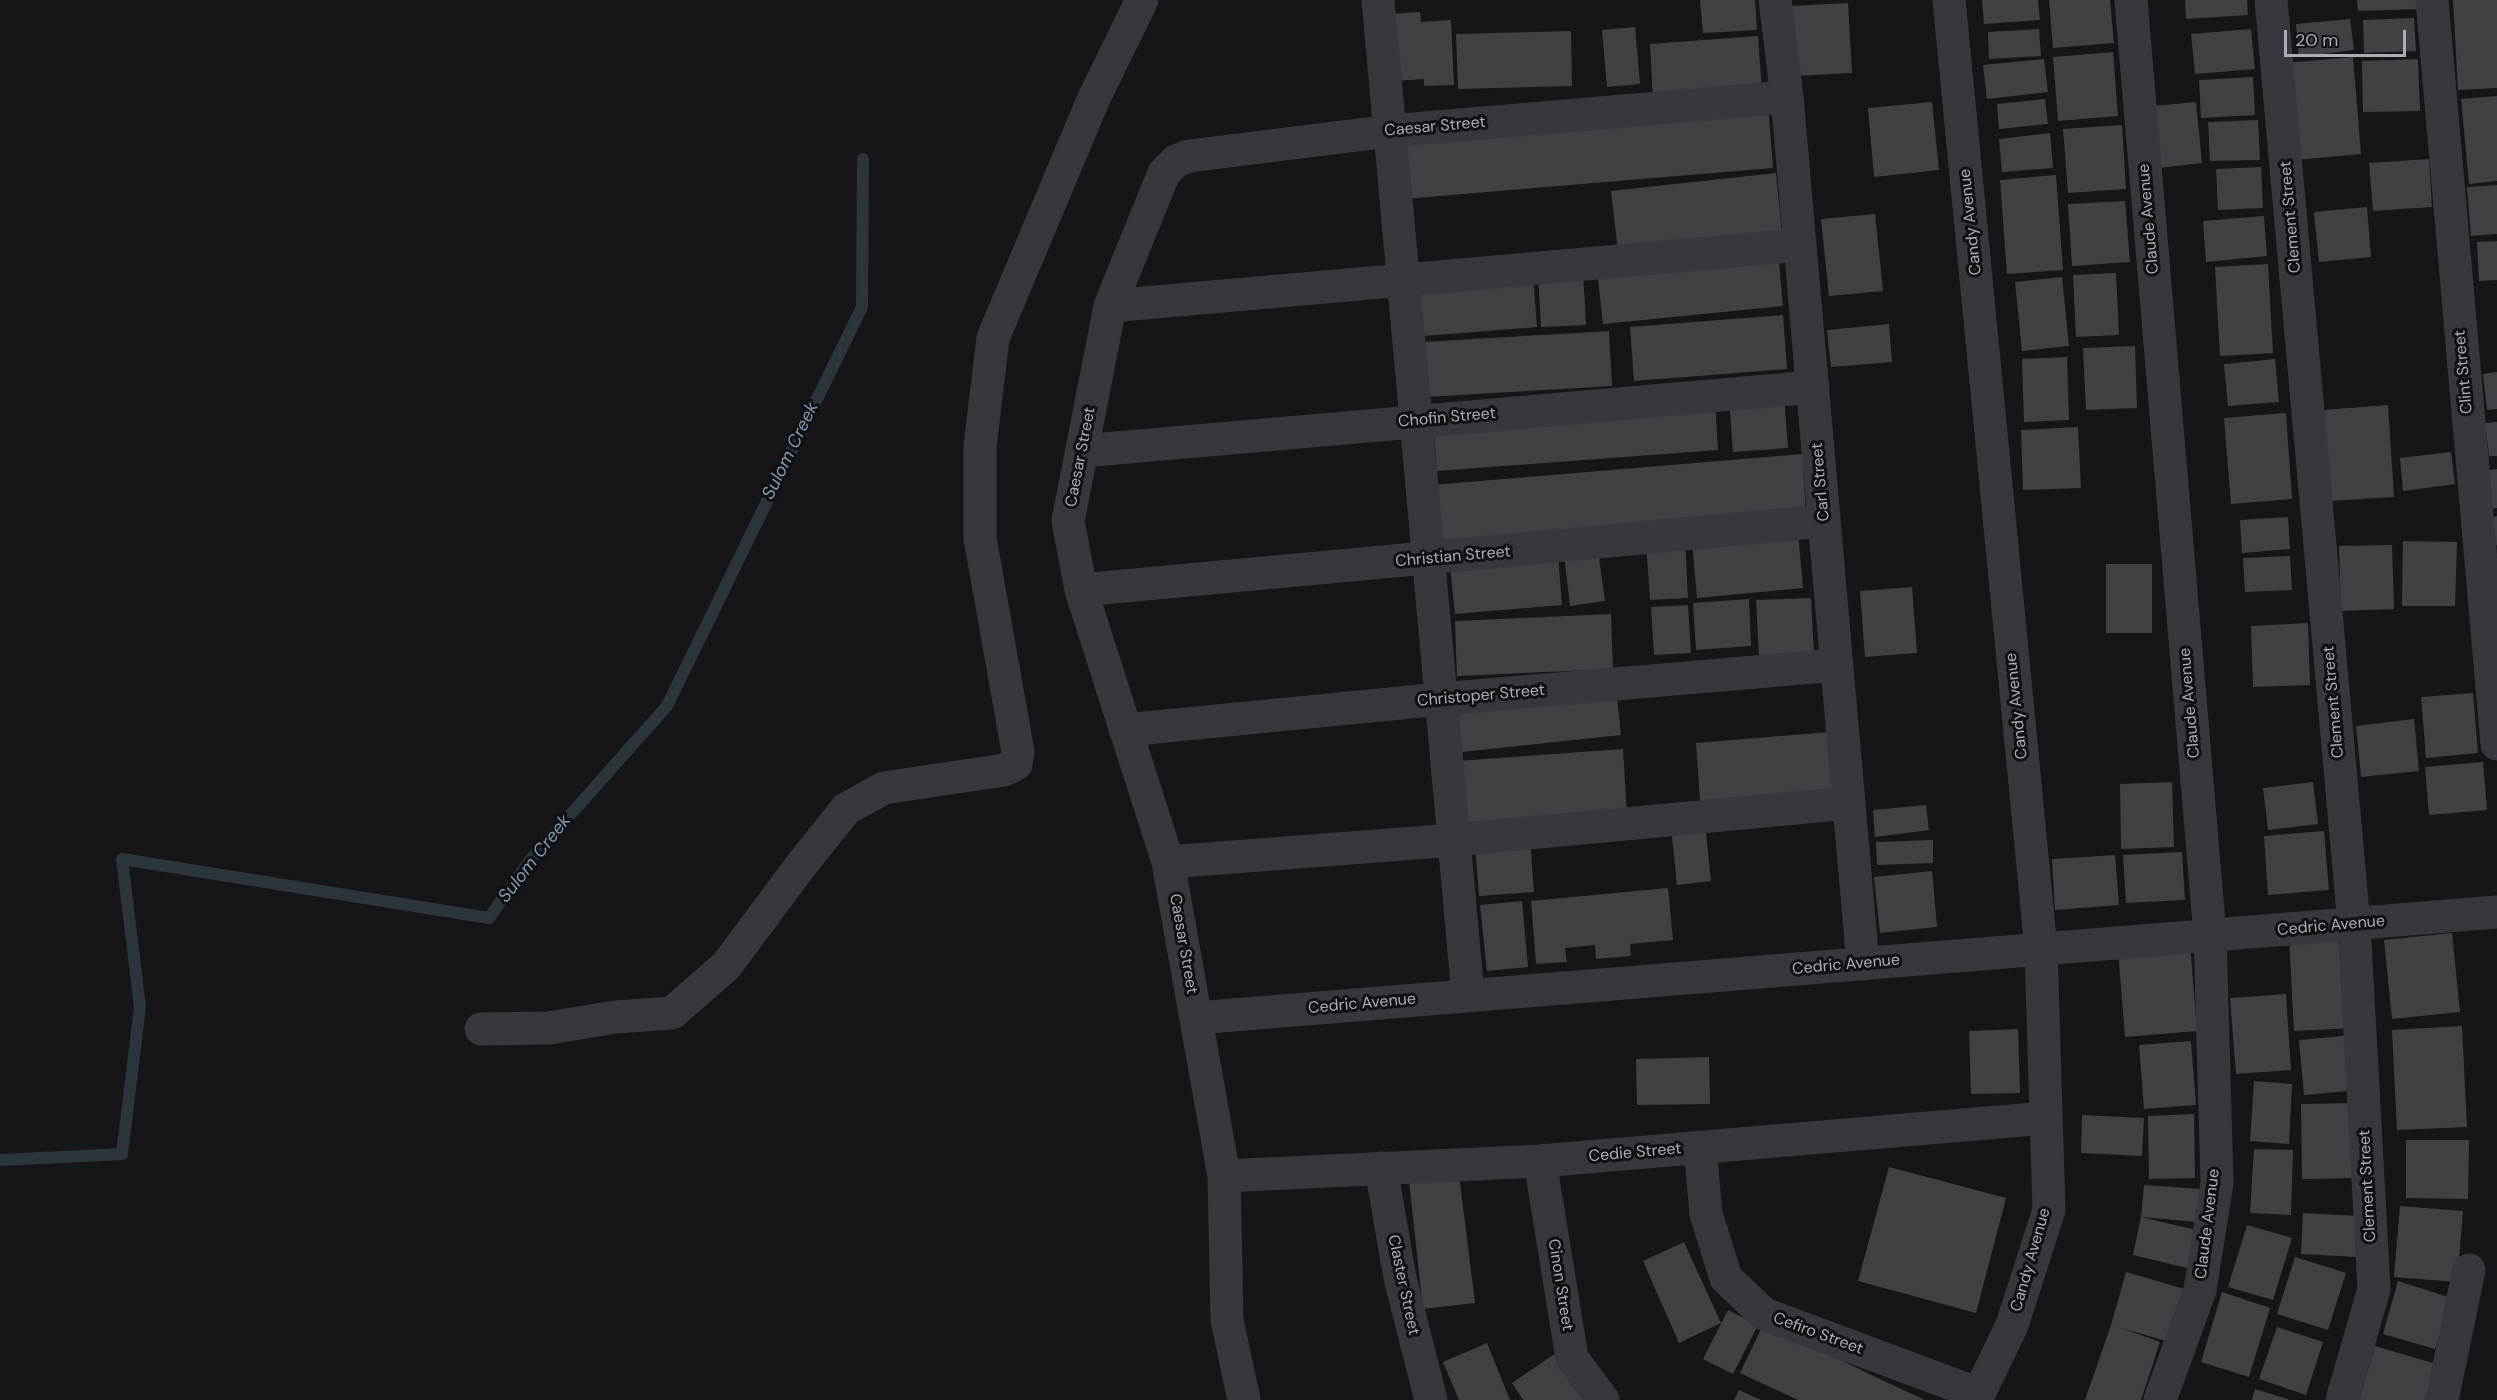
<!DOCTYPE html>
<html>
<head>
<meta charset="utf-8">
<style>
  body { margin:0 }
  #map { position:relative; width:2497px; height:1400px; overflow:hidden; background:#161618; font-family:"DM Sans",sans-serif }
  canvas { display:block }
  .scale { position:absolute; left:2284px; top:30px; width:122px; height:27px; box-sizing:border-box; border:3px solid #a8adb8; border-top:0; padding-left:8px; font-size:18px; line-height:21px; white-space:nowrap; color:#a8adb8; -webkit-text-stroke:4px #111113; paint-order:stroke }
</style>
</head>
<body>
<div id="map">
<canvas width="2497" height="1400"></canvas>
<div class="scale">20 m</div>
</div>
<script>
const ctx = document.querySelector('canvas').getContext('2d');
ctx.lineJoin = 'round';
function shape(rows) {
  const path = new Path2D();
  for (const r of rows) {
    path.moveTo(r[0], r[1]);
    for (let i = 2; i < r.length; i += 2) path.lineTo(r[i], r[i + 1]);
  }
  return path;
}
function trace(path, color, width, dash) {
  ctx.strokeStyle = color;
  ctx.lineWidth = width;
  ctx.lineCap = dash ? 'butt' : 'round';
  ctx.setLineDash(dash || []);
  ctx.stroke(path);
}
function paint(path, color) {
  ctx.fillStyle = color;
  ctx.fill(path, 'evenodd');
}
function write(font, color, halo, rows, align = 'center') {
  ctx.font = font + ' "DM Sans",sans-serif';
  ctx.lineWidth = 6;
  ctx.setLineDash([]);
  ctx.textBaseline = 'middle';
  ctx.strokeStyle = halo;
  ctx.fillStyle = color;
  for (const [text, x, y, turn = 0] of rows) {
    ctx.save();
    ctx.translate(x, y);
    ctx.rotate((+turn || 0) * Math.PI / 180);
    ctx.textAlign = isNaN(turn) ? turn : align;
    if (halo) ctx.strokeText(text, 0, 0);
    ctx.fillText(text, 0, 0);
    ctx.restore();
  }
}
const stream = shape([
  [0,1160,122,1154,140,1007,122,859,489,918,530,860,667,706,862,307,863,159]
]);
const building = shape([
  [1700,0,1755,0,1757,30,1703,33],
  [1982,0,2038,0,2040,20,1984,24],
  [2049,0,2110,0,2114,43,2053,48],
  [2185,0,2247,0,2248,15,2186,19],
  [2357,0,2416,0,2417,9,2358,11],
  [2453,0,2497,0,2497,88,2458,90],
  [1848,3,1852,73,1795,76,1791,6],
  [1420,12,1421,22,1451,20,1454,85,1424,86,1424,79,1394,81,1390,14],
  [2414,18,2416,51,2364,53,2363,20],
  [2350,19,2354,50,2299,57,2296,24],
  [1635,27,1640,84,1607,87,1602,30],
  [2039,29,2041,56,1989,59,1988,32],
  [2251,29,2255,69,2195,74,2191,34],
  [1571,31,1572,86,1458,89,1456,34],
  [1758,36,1762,92,1653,100,1650,44],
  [2113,52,2118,116,2058,121,2053,57],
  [2353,57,2361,154,2296,160,2287,63],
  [2044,59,2048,92,1987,99,1983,65],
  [2418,59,2420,111,2363,112,2362,61],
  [2253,77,2255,115,2201,118,2199,80],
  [2497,96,2497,181,2469,184,2461,99],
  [2045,99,2048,124,1999,129,1997,104],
  [1768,102,1773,168,1404,199,1399,134],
  [1932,102,1939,170,1874,177,1868,108],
  [2196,102,2202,163,2158,168,2153,106],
  [2258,120,2260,160,2210,161,2208,122],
  [2122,125,2126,189,2068,193,2063,129],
  [2050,133,2053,168,2002,172,1999,139],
  [2429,159,2432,207,2373,211,2369,163],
  [2261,167,2263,208,2218,210,2216,169],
  [1776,173,1782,233,1618,251,1611,191],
  [2056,175,2063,270,2007,274,2000,180],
  [2497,185,2497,234,2471,236,2467,187],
  [2125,201,2130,262,2072,266,2068,204],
  [2367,207,2371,257,2319,262,2314,212],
  [1875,214,1883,291,1829,296,1821,219],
  [2264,216,2267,256,2206,262,2203,221],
  [2497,241,2497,280,2479,281,2477,242],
  [1778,252,1783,306,1603,324,1597,270],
  [2268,264,2273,353,2220,356,2215,267],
  [1583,271,1586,325,1541,327,1538,274],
  [2116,273,2119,335,2076,337,2073,275],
  [1533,275,1537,327,1423,336,1419,284],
  [2062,277,2069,346,2022,351,2015,282],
  [1783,315,1787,369,1634,381,1630,327],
  [1889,324,1892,362,1831,367,1827,330],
  [1609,331,1612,386,1426,397,1422,342],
  [2135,346,2137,408,2086,410,2083,348],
  [2067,357,2069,420,2024,422,2022,359],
  [2275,359,2279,402,2228,406,2224,364],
  [2497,372,2497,409,2487,410,2483,374],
  [1784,396,1788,448,1733,452,1729,399],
  [1715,400,1718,450,1437,471,1433,421],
  [2388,405,2394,497,2330,501,2324,410],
  [2286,413,2292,499,2231,504,2224,418],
  [2497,422,2497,456,2489,456,2485,423],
  [2078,427,2081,488,2023,490,2021,430],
  [2451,452,2455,484,2403,491,2400,458],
  [1802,454,1806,512,1436,543,1432,485],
  [2497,469,2497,508,2492,509,2488,470],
  [2497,516,2497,545,2496,545,2492,517],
  [2288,517,2290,549,2242,553,2240,520],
  [1798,532,1803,588,1697,598,1692,542],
  [1685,540,1688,598,1650,600,1646,542],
  [2403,541,2457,542,2455,606,2402,606],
  [2392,545,2394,609,2341,611,2339,546],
  [1598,550,1605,601,1570,606,1564,555],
  [1558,556,1562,605,1455,614,1450,566],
  [2290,556,2292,590,2245,592,2243,558],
  [2106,564,2152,564,2152,633,2106,633],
  [1912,587,1917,653,1865,657,1860,591],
  [1811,598,1814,654,1759,656,1756,600],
  [1749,599,1751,646,1696,650,1693,603],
  [1688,605,1691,653,1654,655,1651,607],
  [1611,614,1613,669,1457,676,1455,621],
  [2308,623,2310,685,2253,687,2251,626],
  [1616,687,1621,735,1462,752,1457,704],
  [2473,693,2478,753,2426,758,2421,697],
  [2414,719,2419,771,2361,777,2356,726],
  [1830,732,1834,790,1700,801,1696,743],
  [1623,749,1627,815,1530,818,1462,823,1457,761],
  [2483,762,2487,810,2429,815,2425,767],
  [2172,782,2174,847,2121,849,2120,784],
  [2313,782,2318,824,2268,830,2263,788],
  [1926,805,1929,830,1875,837,1873,810],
  [1705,823,1711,881,1677,885,1671,827],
  [2324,831,2329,890,2268,895,2264,836],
  [1530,839,1534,892,1479,896,1475,843],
  [1933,840,1933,863,1877,865,1876,842],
  [2182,852,2185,900,2126,903,2123,855],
  [2115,855,2119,905,2055,910,2052,859],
  [1932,871,1937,927,1880,933,1874,877],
  [1668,888,1673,940,1630,944,1631,956,1596,959,1595,945,1565,948,1567,962,1536,964,1531,901],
  [1522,901,1528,967,1487,971,1480,905],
  [2452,933,2460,1012,2392,1019,2384,940],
  [2349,935,2354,1028,2294,1031,2289,938],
  [2190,944,2197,1031,2125,1037,2118,950],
  [2286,994,2291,1070,2236,1074,2230,998],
  [2462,1026,2467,1127,2397,1130,2392,1030],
  [2018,1029,2020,1093,1971,1094,1969,1031],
  [2353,1035,2358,1090,2304,1095,2299,1040],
  [2191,1041,2196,1105,2144,1109,2139,1045],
  [1709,1057,1710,1104,1637,1105,1636,1059],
  [2254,1081,2292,1084,2289,1144,2250,1141],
  [2359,1103,2360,1178,2302,1179,2301,1104],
  [2194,1114,2195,1178,2149,1179,2148,1116],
  [2082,1115,2144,1118,2142,1156,2081,1153],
  [2406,1140,2469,1140,2468,1199,2406,1198],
  [2254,1149,2293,1150,2291,1215,2250,1213],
  [1889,1167,2006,1198,1976,1313,1858,1281],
  [1459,1175,1475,1303,1423,1309,1409,1181],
  [2144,1185,2200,1189,2198,1222,2141,1217],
  [2400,1206,2463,1211,2457,1282,2394,1277],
  [2303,1213,2359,1216,2358,1257,2301,1254],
  [2141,1217,2200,1231,2191,1269,2133,1255],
  [2247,1225,2292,1238,2273,1300,2228,1287],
  [1684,1242,1721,1323,1679,1343,1643,1261],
  [2295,1257,2346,1273,2328,1330,2277,1314],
  [2126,1272,2188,1290,2173,1343,2121,1328,2160,1342,2141,1400,2085,1400,2111,1325],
  [2398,1281,2451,1298,2435,1349,2383,1334],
  [2222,1292,2270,1308,2249,1377,2201,1362],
  [1728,1310,1758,1325,1733,1374,1703,1359],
  [1764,1323,1886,1382,1925,1400,1798,1400,1740,1373],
  [2277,1327,2323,1342,2306,1395,2259,1379],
  [1487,1343,1510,1400,1459,1400,1443,1362],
  [2375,1346,2436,1364,2425,1400,2359,1400],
  [1556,1353,1587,1400,1523,1400,1512,1383],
  [2255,1389,2288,1399,2288,1400,2252,1400],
  [1739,1390,1761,1400,1734,1400]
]);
const minor = shape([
  [1378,0,1468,995],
  [1775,0,1787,97,1863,964],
  [1949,0,2041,949,2049,1210,2012,1325,1976,1400],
  [2131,0,2210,935,2217,1183,2200,1290,2160,1400],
  [2271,0,2354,924,2374,1289,2342,1400],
  [2432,0,2497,744],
  [1110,306,1800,245],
  [1082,451,1813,387],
  [1081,590,1824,521],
  [1125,730,1441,699,1837,665],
  [1168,862,1454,840,1849,803],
  [1196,1018,2497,912],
  [481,1029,549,1028,615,1017,672,1013,726,966,802,864,846,809,884,788,1004,770,1016,764,1018,752,980,538,980,446,993,338,1094,98,1142,0],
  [1700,1147,1706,1214,1726,1278,1764,1314,1979,1394],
  [1540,1161,1572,1358,1603,1400],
  [1381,1168,1400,1278,1431,1400],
  [1224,1176,1540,1161,2046,1118],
  [1244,1400,1227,1320,1224,1176,1168,862,1081,590,1068,521,1110,306,1164,173,1176,161,1189,156,1390,131,1787,97],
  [2442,1400,2469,1270]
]);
const streetNames = [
  ["Caesar Street",1435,127,-5],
  ["Clement Street",2291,217,-95],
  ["Claude Avenue",2149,219,-95],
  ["Candy Avenue",1971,222,-96],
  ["Clint Street",2464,372,-95],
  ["Chofin Street",1447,418,-5],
  ["Caesar Street",1081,457,-79],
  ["Carl Street",1821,482,-95],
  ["Christian Street",1453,557,-5],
  ["Christoper Street",1481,696,-5],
  ["Clement Street",2334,702,-95],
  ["Claude Avenue",2190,703,-95],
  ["Candy Avenue",2017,706,-96],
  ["Cedric Avenue",2331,926,-5],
  ["Caesar Street",1183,944,80],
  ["Cedric Avenue",1846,965,-5],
  ["Cedric Avenue",1362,1004,-5],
  ["Cedie Street",1635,1153,-5],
  ["Clement Street",2368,1186,-93],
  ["Claude Avenue",2208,1224,-83],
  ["Candy Avenue",2031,1260,-74],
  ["Claster Street",1403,1285,78],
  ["Cinon Street",1560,1285,81],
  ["Cefiro Street",1818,1334,20]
];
const waterNames = [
  ["Sulom Creek",791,451,-64],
  ["Sulom Creek",535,859,-52]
];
trace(stream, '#2c353c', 12);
paint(building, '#404145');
trace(minor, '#37383d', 33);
write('16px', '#a8adb8', '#111113', streetNames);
write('italic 18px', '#7f9bb3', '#111113', waterNames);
</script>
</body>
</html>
